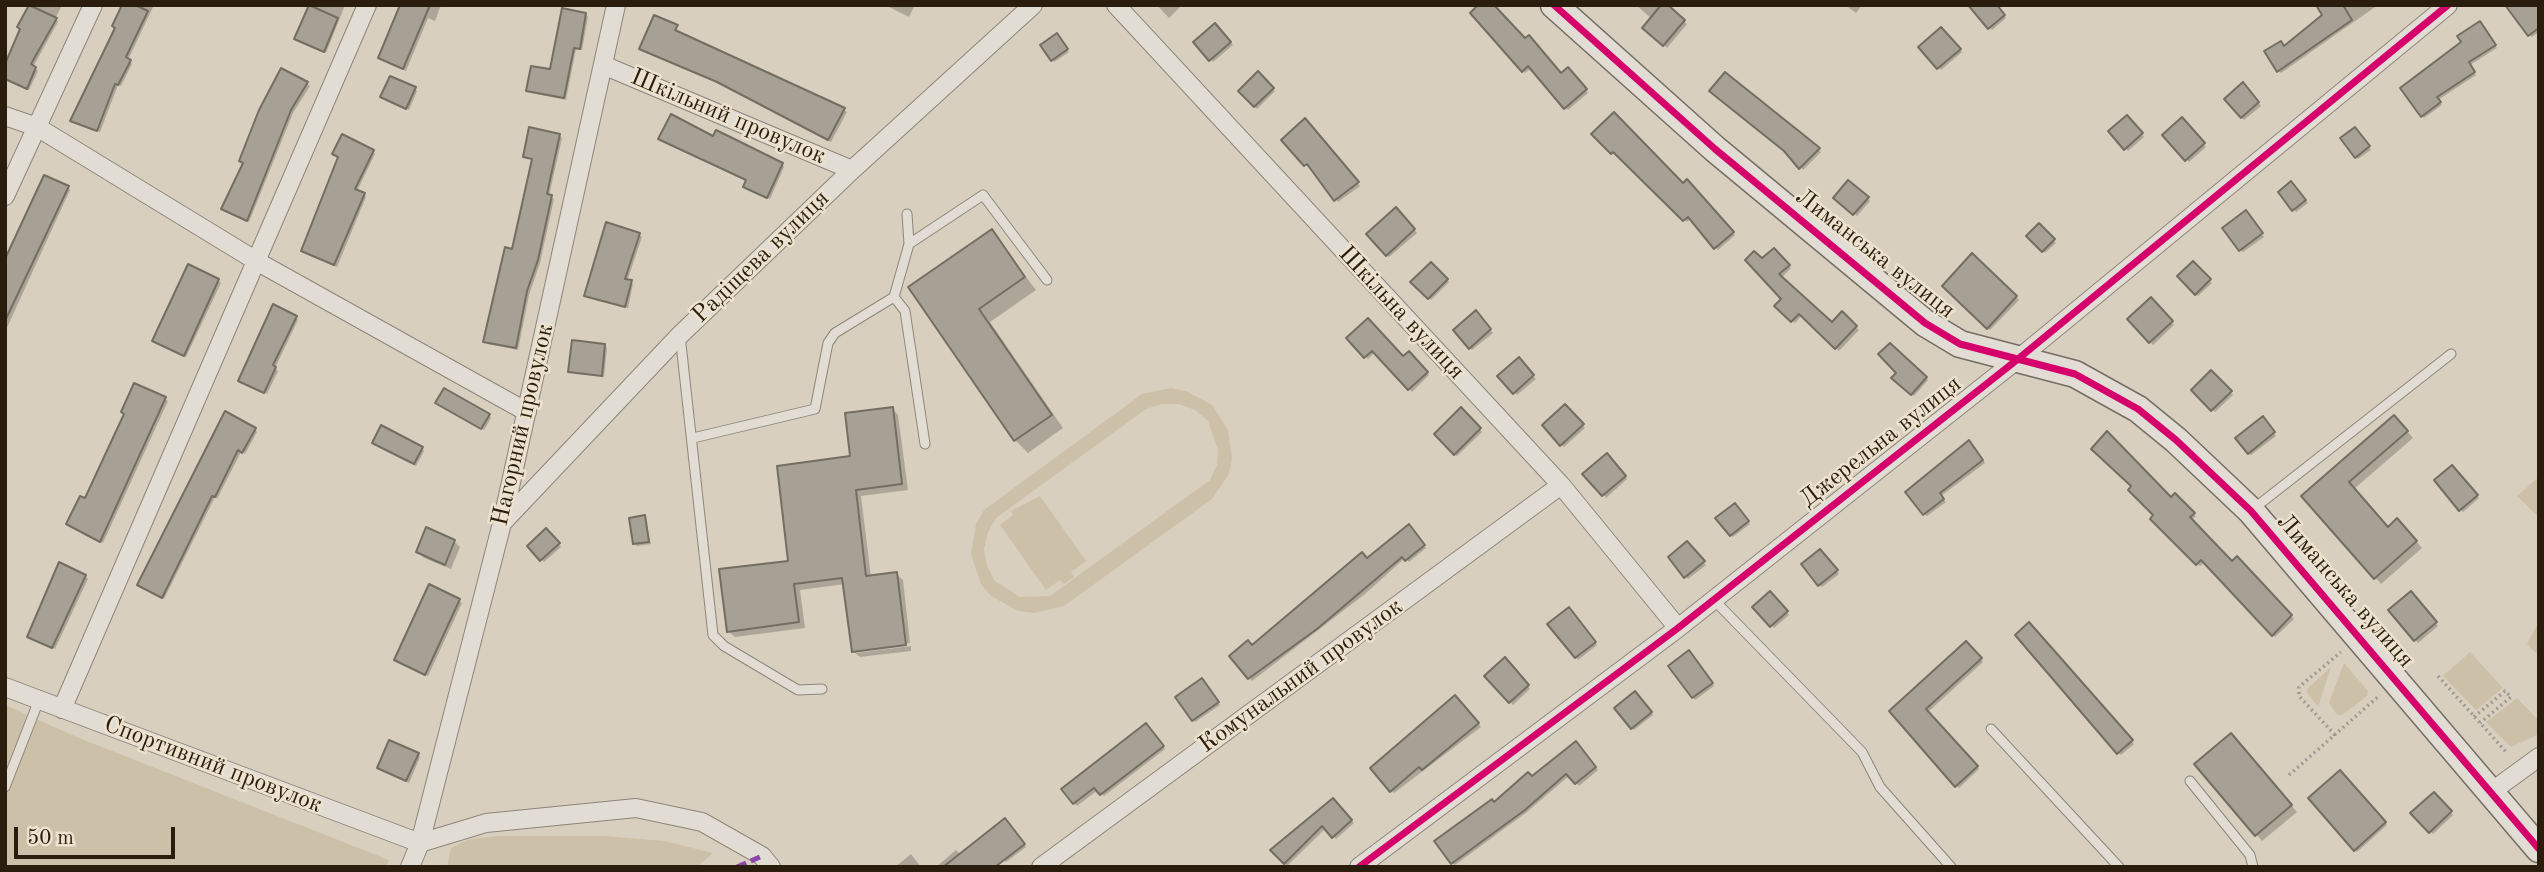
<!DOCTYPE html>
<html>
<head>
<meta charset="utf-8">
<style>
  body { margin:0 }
  #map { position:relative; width:2544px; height:872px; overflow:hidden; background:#d9cfbe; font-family:"Old Standard TT",serif }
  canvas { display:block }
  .frame { position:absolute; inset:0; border:7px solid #2a1d0e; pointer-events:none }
  .scale { position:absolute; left:14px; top:827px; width:161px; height:32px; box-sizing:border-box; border:4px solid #2a1d0e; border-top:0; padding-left:9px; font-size:21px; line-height:24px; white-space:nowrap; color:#2a1d0e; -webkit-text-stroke:5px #ede2ce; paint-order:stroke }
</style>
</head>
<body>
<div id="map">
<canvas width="2544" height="872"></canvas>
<div class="frame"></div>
<div class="scale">50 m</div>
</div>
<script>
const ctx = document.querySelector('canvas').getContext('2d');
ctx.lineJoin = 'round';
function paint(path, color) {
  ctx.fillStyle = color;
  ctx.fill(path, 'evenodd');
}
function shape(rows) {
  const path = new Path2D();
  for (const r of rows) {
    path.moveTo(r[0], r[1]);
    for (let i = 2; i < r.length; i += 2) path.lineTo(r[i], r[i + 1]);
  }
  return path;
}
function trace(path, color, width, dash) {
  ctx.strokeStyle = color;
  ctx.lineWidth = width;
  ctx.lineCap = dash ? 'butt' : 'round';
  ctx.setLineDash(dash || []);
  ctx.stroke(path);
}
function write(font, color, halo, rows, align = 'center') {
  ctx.font = font + ' "Old Standard TT",serif';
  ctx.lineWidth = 5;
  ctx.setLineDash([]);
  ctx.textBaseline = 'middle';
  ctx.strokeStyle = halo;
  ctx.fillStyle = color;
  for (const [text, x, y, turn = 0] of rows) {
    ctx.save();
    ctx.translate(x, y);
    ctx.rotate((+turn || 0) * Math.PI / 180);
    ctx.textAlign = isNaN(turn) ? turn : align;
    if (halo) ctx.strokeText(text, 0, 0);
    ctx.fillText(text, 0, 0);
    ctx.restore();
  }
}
const green = shape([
  [1171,388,1186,391,1212,405,1228,430,1232,459,1229,474,1212,499,1064,606,1034,613,1018,611,991,596,981,584,971,554,976,524,984,510,1142,394],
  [1162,404,1179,404,1195,410,1208,421,1218,450,1217,465,1210,480,1050,596,1020,597,995,581,987,566,984,549,988,532,996,518,1146,409],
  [2539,477,2539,517,2517,496],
  [1040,496,1086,561,1071,572,1074,577,1064,584,1060,580,1046,590,1000,525,1013,515,1011,511],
  [2539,621,2539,651,2536,653,2527,644],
  [2470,652,2503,688,2476,710,2443,676],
  [2344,663,2368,691,2367,696,2342,715,2337,715,2329,703],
  [2331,667,2318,707,2307,693,2308,688],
  [2517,698,2539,721,2539,734,2511,747,2486,722],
  [5,705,79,738,389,860,386,867,5,867],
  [496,836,603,836,665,841,713,853,697,867,447,867,451,848,467,840]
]);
const shadow = shape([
  [31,5,62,5,55,19,58,22,33,67,38,71,29,90,5,79,5,68,22,30,19,27],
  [124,5,154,5,128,60,132,64,121,86,118,85,100,132,72,120],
  [311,5,345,5,326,53,298,40],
  [402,5,441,5,435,21,428,18,406,71,380,58],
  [885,5,915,5,909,17],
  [1157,5,1182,5,1169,18],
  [1636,5,1665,5,1687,24,1667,48,1644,28,1652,19],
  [1845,5,1862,5,1856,13],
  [1970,5,1995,5,2006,18,1992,30],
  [2333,5,2378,5,2281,73,2279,71,2284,47],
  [2539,8,2539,32,2532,37,2529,35],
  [1473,13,1561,75,1568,69,1588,93,1568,110,1532,68,1525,73,1523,70],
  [586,14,588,17,582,50,576,49,566,100,531,93,528,90,552,71],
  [1215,25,1233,45,1213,62,1195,42],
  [677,26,677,33,844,110,847,112,831,142,721,84,641,49],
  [2482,26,2497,48,2470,65,2476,75,2438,100,2442,105,2424,118,2422,116],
  [1941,29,1962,52,1941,70,1920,47],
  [1059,38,1069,52,1054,62,1052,59],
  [282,70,310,86,293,113,249,222,223,209],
  [1258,74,1275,91,1257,109,1240,91],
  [2243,85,2261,106,2244,120,2226,99],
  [415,89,417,91,409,110,382,97],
  [2127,117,2144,137,2128,151,2110,131],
  [2182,120,2206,147,2189,162,2165,135],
  [1305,121,1360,186,1338,202,1310,166,1308,167,1283,140],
  [2357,131,2371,150,2358,159,2356,157],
  [1594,134,1683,185,1687,181,1735,235,1718,250,1691,218,1687,222],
  [1803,134,1821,152,1803,170,1787,152],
  [559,135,562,138,549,196,554,199,540,263,529,295,518,350,487,344,485,341,513,251,533,160,525,156],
  [662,141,782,164,784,167,770,199,748,189,745,187,748,181],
  [373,151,375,154,357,191,366,197,337,267,305,253,303,250],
  [1848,182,1870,201,1857,216,1836,198],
  [2291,183,2308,203,2296,212,2280,192],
  [68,188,70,190,5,332,5,263],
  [1396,209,1417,233,1389,257,1368,234],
  [2248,215,2264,237,2243,252,2240,250],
  [2039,226,2056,243,2045,253,2029,236],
  [992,232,1036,290,990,322,1063,428,1028,453,1015,440,911,288],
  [639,235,642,237,627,281,633,284,628,308,588,298,586,296],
  [1773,250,1791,268,1781,278,1832,325,1842,314,1859,330,1839,351,1802,315,1795,323,1777,306,1783,299,1762,261],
  [1972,256,2019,300,1990,330,1944,286],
  [2193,263,2212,283,2198,296,2179,276],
  [1431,264,1449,282,1431,300,1413,282],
  [218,280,221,283,186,357,156,343],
  [2151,300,2174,325,2153,345,2130,319],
  [1476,313,1493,333,1472,350,1456,330],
  [296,317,298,320,275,368,278,371,267,394,242,383],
  [1348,338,1403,358,1409,353,1429,375,1412,392,1375,352,1368,359],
  [1890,345,1928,380,1914,396,1894,378,1898,373],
  [605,346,607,348,604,377,570,371],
  [1518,360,1536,379,1517,395,1500,376],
  [2211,373,2233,395,2215,412,2193,390],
  [165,399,168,401,103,543,71,526,86,501],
  [440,405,489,415,491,418,484,430],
  [1565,406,1585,428,1564,447,1544,426],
  [892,408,898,415,908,490,861,496,871,577,896,574,903,580,910,643,856,650,856,653,911,646,911,651,860,657,853,651,845,584,800,590,805,628,735,637,728,631,790,562,852,458],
  [1461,410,1482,432,1457,456,1436,434],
  [2265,421,2276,436,2251,455,2249,453],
  [2400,423,2413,438,2354,489,2388,529,2403,527,2422,548,2381,584,2304,496],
  [255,430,257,432,245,454,241,452,217,499,215,497,164,599,142,587,192,486],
  [377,445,422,448,424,451,416,466],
  [1971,445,1985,463,1941,496,1946,502,1927,516,1924,514],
  [1607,455,1627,479,1606,498,1585,474],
  [2452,467,2479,498,2463,512,2436,481],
  [2175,496,2196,516,2191,521,2232,563,2237,558,2294,619,2275,637,2205,562,2200,566,2153,519],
  [1737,508,1750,524,1733,537,1731,535],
  [645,517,651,544,637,546,634,543],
  [1409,527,1426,548,1409,562,1405,558,1365,594,1252,681,1232,656,1253,647],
  [546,531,561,547,544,562,529,547],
  [454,541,460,547,451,569,424,558,418,552],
  [1687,543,1706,565,1688,579,1670,557],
  [1820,551,1839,574,1822,587,1819,585],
  [85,576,88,579,55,649,32,640,29,637],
  [1770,593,1789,615,1774,628,1755,607],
  [2411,593,2438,626,2418,643,2391,610],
  [459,601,462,603,428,676,399,662],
  [1571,612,1597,645,1578,660,1576,657],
  [2029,624,2134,744,2121,755,2017,635],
  [1966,643,1983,662,1927,713,1979,769,1959,788,1891,711],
  [1691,655,1714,686,1695,700,1693,697],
  [1505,660,1530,689,1513,705,1487,676],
  [1205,683,1220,705,1195,722,1193,719],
  [1638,696,1653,715,1634,730,1632,728],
  [1455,697,1481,727,1394,793,1373,768],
  [1149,728,1165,749,1104,796,1098,790,1077,806,1074,803],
  [2237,741,2297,812,2262,841,2196,764],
  [1576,744,1598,770,1579,786,1570,775,1527,812,1455,865,1452,863,1494,804],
  [418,755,420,757,409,783,379,768],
  [2340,772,2387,825,2357,852,2310,798],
  [2434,794,2453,815,2433,834,2413,813],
  [1332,800,1354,823,1336,839,1326,828,1287,866,1272,850],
  [1008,823,1026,847,1006,862,1002,857,990,867,936,867,956,850,961,855],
  [911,854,921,867,895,867]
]);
const building = shape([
  [29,5,57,18,31,64,36,67,27,89,5,79,5,64,20,29,17,27,29,5],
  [122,5,135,5,148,11,126,57,131,60,118,85,115,84,97,131,70,121,115,28,112,26,122,5],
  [309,5,338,18,324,52,294,39,309,5],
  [400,5,430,5,403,69,378,58,400,5],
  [1478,5,1494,5,1525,38,1529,35,1561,73,1568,67,1587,89,1564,109,1528,66,1522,72,1470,13,1478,5],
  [1661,5,1668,5,1685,20,1663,46,1642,28,1661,5],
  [1968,5,1997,5,2005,15,1988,29,1968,5],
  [2316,5,2343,5,2352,20,2277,72,2264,51,2281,41,2284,46,2322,15,2316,5],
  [2505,5,2539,5,2539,28,2528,36,2505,5],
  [562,8,586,13,580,49,574,48,564,98,526,91,531,66,550,69,562,8],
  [654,15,678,25,675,30,845,108,828,140,717,82,639,49,654,15],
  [2480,21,2496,45,2469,62,2475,72,2437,97,2441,102,2421,117,2400,88,2461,42,2457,36,2480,21],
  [1215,23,1231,42,1209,61,1193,42,1215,23],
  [1941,27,1961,49,1937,69,1918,47,1941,27],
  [1057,33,1068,49,1051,61,1040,45,1057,33],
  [281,68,308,82,291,110,247,221,221,209,243,163,239,161,259,110,281,68],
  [1258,71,1274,88,1254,107,1238,91,1258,71],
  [1725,72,1820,148,1799,169,1784,151,1709,91,1725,72],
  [390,76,416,87,406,109,380,97,390,76],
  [2243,82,2259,102,2241,118,2224,99,2243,82],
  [1614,112,1683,183,1687,179,1734,232,1714,249,1688,217,1683,221,1613,152,1611,154,1591,134,1614,112],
  [671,114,713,136,716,130,783,163,767,198,743,187,746,180,658,139,671,114],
  [2127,115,2143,133,2124,150,2108,131,2127,115],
  [2182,117,2205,143,2185,161,2162,135,2182,117],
  [1305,118,1359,182,1334,201,1307,164,1304,166,1281,140,1305,118],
  [529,127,560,134,547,194,552,195,538,260,527,291,516,348,483,342,505,247,512,249,532,159,523,157,529,127],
  [2355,127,2370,146,2355,158,2340,138,2355,127],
  [342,134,374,150,355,189,365,193,334,265,301,251,338,157,332,154,342,134],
  [44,175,69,186,5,321,5,259,44,175],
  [1848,180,1869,197,1853,215,1833,198,1848,180],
  [2291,181,2306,200,2292,211,2278,192,2291,181],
  [1396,207,1415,229,1386,256,1366,234,1396,207],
  [2246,210,2263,233,2239,251,2222,228,2246,210],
  [606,222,640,233,625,279,632,280,625,307,584,296,606,222],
  [2039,223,2055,239,2042,252,2026,236,2039,223],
  [992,229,1025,277,979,309,1052,415,1014,441,908,287,992,229],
  [1774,248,1790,265,1779,274,1832,322,1842,311,1857,326,1835,349,1799,314,1791,322,1774,306,1781,299,1745,260,1754,251,1762,258,1774,248],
  [1972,253,2017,296,1987,329,1942,286,1972,253],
  [2193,261,2211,279,2195,295,2177,276,2193,261],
  [1431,262,1448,279,1428,299,1410,282,1431,262],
  [188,264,219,279,184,356,152,341,188,264],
  [2151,297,2173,321,2149,343,2127,319,2151,297],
  [273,304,297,316,273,365,276,367,264,393,238,381,273,304],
  [1476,310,1491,329,1469,349,1453,330,1476,310],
  [1368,318,1403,356,1409,351,1428,372,1408,390,1372,351,1364,358,1346,338,1368,318],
  [572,340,605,344,602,376,568,372,572,340],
  [1890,343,1927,377,1911,395,1891,378,1896,373,1878,354,1890,343],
  [1519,357,1534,375,1513,394,1497,376,1519,357],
  [2211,370,2232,391,2211,411,2191,390,2211,370],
  [134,383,166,397,100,542,66,524,80,496,85,498,124,414,121,412,134,383],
  [444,388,490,414,481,429,435,403,444,388],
  [1565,404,1584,424,1560,446,1542,425,1565,404],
  [893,407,902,484,856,490,866,576,897,572,906,645,852,652,842,578,794,584,799,622,727,632,719,569,788,561,777,466,850,456,845,413,893,407],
  [1461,407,1481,428,1454,455,1434,434,1461,407],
  [225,411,256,428,242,453,238,450,215,497,212,496,162,598,137,585,225,411],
  [2394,415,2408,431,2349,482,2388,527,2397,518,2417,541,2374,579,2301,496,2394,415],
  [2263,416,2275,432,2248,454,2235,438,2263,416],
  [381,425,423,447,414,464,372,443,381,425],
  [2107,431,2171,497,2175,493,2195,513,2190,517,2232,561,2237,556,2292,615,2272,636,2201,560,2196,565,2150,519,2153,515,2128,490,2131,486,2091,449,2107,431],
  [1969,440,1983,460,1940,493,1944,499,1923,515,1905,492,1969,440],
  [1607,453,1626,476,1602,496,1582,474,1607,453],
  [2452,465,2478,495,2459,511,2434,480,2452,465],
  [1735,503,1749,521,1730,536,1715,518,1735,503],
  [645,515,649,542,633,544,629,518,645,515],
  [1409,524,1425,545,1405,561,1402,557,1317,629,1248,679,1229,656,1248,640,1252,645,1362,552,1367,558,1409,524],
  [426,527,455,540,445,565,416,552,426,527],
  [546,528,560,543,540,561,527,546,546,528],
  [1687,541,1705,561,1684,578,1668,557,1687,541],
  [1820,549,1838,570,1818,586,1801,564,1820,549],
  [59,562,86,575,52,648,27,637,59,562],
  [429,584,460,599,425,675,394,660,429,584],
  [1770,591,1788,611,1770,627,1752,607,1770,591],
  [2411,591,2437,622,2414,641,2388,610,2411,591],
  [1569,607,1596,642,1575,658,1547,624,1569,607],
  [2029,622,2133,740,2117,754,2015,635,2029,622],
  [1966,641,1982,658,1926,709,1978,766,1955,787,1889,711,1966,641],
  [1689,650,1713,683,1692,698,1668,666,1689,650],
  [1505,657,1529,685,1509,703,1484,676,1505,657],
  [1202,678,1219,702,1192,721,1175,697,1202,678],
  [1635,691,1652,712,1631,729,1614,708,1635,691],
  [1455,695,1479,723,1422,770,1419,767,1390,792,1370,768,1455,695],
  [1146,723,1164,746,1100,795,1094,788,1073,804,1061,789,1146,723],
  [2231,733,2292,805,2255,836,2194,764,2231,733],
  [389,740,419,753,406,781,377,768,389,740],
  [1576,741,1596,767,1575,784,1566,774,1525,810,1451,864,1434,841,1492,799,1494,802,1528,772,1532,776,1576,741],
  [2340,770,2386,822,2354,851,2308,798,2340,770],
  [2434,792,2452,811,2429,833,2410,813,2434,792],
  [1333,798,1352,820,1332,838,1322,826,1284,864,1270,850,1333,798],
  [1005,818,1025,844,995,867,943,867,1005,818]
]);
const path = shape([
  [2438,676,2507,753],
  [2474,717,2505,691,2511,697,2480,723],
  [2335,735,2299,696,2299,687,2341,652],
  [2289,775,2380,695]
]);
const lane = shape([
  [907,214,909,244],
  [894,297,905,311,925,444],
  [680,335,713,635,724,646,798,690,822,689],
  [693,438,815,409,828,343,835,333,894,297,909,244,983,195,1047,280],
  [2252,510,2451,354],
  [1713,599,1862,752,1880,787,1951,867],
  [1991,729,2119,867],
  [2190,781,2250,855,2253,867],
  [5,787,39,700]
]);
const street = shape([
  [1116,5,1561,485,1678,628],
  [603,65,852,170],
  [5,116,37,127,258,262,527,412],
  [5,196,93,5],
  [502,523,680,335,852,170,1033,5],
  [5,687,420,843],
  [62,709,367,5],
  [2491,792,2539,757],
  [420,843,486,823,636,808,702,822,762,856,771,867],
  [410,867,420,843,502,523,616,5],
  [1041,867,1561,485],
  [1359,867,1678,628,2018,359,2448,5]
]);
const secondary = shape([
  [1554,5,1715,149,1925,323,1960,344,2075,374,2138,409,2176,440,2251,511,2539,849]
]);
const quiet = shape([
  [737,867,762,856]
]);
const cycleway = shape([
  [1554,5,1715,149,1925,323,1960,344,2075,374,2138,409,2176,440,2251,511,2539,849],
  [1359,867,1678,628,2018,359,2448,5]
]);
const streetNames = [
  ["Шкільний провулок",728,117,23],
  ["Лиманська вулиця",1875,254,38],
  ["Радіщева вулиця",761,257,-44],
  ["Шкільна вулиця",1401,313,47],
  ["Нагорний провулок",523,425,-77],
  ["Джерельна вулиця",1881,442,-38],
  ["Лиманська вулиця",2345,591,49],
  ["Комунальний провулок",1301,676,-36],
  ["Спортивний провулок",213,765,21]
];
paint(green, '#cdc0a9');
paint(shadow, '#0003');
paint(building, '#a7a094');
trace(building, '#746d62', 2);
trace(lane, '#8c857a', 11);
trace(street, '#8c857a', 20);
trace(secondary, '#746d62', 29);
trace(path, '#9f9a93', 3.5, [2, 3.5]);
trace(lane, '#e2ddd4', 9);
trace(street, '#e2ddd4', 18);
trace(secondary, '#e2ddd4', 26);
trace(quiet, '#8e44ad', 5, [10, 5]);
trace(cycleway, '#d6006c', 7);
write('24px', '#2a1d0e', '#ede2ce', streetNames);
</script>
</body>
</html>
